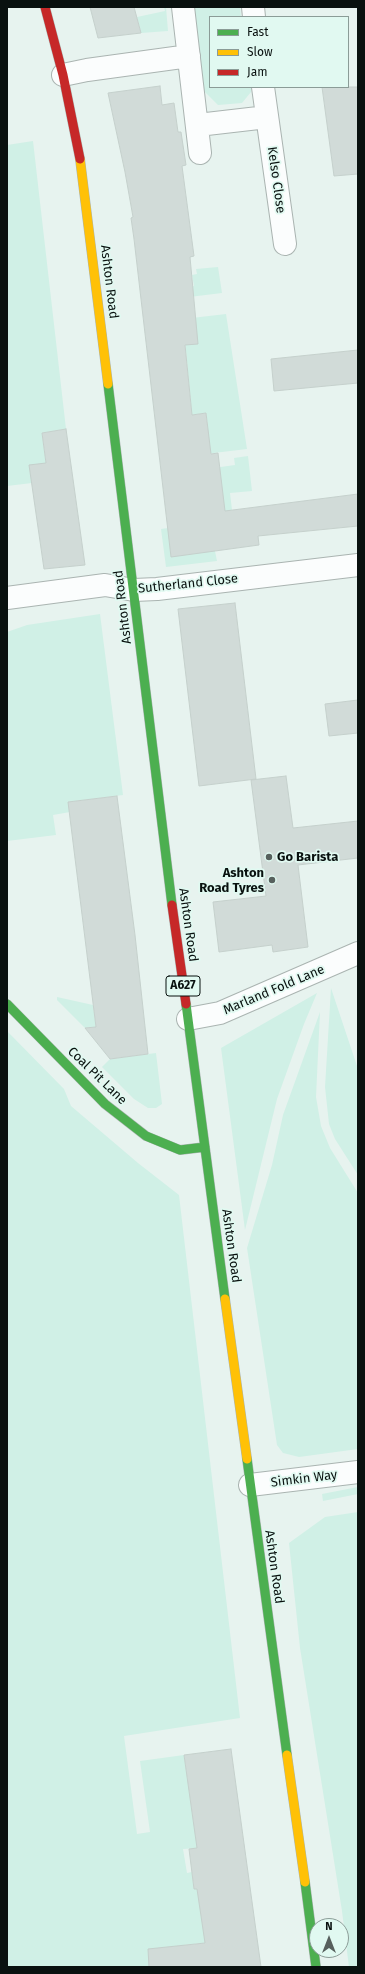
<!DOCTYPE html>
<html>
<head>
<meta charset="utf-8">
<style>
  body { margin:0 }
  #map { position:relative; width:365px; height:1974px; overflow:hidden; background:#e7f3ef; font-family:"Fira Sans",sans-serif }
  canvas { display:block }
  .frame { position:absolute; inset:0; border:8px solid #09110f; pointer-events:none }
  .legend { position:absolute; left:209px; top:16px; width:140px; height:72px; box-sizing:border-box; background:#e1f9f1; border:1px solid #8b9c97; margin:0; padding:5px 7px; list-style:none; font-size:12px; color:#09110f }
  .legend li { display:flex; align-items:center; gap:8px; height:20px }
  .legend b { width:20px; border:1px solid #8b9c97 }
  .north { position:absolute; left:309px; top:1918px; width:40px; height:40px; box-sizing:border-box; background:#e1f9f1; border:1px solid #8b9c97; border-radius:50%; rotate:0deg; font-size:11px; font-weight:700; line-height:16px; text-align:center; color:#09110f }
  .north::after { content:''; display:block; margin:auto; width:14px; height:18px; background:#57605d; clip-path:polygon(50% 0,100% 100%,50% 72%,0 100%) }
</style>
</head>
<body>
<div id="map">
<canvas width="365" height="1974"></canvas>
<div class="frame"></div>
<ul class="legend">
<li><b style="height:5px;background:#4caf50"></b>Fast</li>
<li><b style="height:5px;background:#ffc107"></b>Slow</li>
<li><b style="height:5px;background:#c62828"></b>Jam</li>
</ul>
<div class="north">N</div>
</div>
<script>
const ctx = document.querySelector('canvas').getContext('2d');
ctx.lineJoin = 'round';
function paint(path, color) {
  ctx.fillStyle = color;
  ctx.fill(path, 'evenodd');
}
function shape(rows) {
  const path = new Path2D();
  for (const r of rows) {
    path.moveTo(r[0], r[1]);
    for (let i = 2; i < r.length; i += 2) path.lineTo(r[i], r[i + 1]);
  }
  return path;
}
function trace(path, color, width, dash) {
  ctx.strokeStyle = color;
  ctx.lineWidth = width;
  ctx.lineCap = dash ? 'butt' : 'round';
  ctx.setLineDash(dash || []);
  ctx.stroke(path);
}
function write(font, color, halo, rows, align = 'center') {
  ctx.font = font + ' "Fira Sans",sans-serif';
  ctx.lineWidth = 3.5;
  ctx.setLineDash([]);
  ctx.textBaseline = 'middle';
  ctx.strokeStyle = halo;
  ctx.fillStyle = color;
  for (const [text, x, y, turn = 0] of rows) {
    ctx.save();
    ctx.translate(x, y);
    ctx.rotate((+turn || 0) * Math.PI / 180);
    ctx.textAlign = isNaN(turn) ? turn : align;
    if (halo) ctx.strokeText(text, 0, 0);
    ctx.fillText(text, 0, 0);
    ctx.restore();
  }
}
const green = shape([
  [164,7,166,7,168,31,141,33,137,17,165,11],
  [194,7,240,7,241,17,210,17,210,87,251,87,251,92,242,103,218,105,204,91],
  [33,141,66,429,42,433,46,463,32,483,7,486,7,145],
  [218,267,222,293,181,298,179,287,194,286,192,275,197,274,196,269],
  [226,314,247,449,197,455,208,426,206,413,192,415,183,319],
  [248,456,252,491,230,493,232,510,211,522,199,470,235,465,234,458],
  [168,528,215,551,217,561,166,567,161,529],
  [100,614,123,795,69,802,70,812,53,815,56,835,7,841,7,632,27,625],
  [331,988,358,1069,358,1175,335,1139,329,1124,325,1087],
  [317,993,304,1024,277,1099,245,1230,221,1048],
  [57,997,93,1005,96,1027,85,1028,57,1000],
  [320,1012,316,1097,321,1126,330,1148,358,1193,358,1449,299,1457,283,1453,277,1445,247,1248,272,1165,283,1115],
  [7,1031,64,1089,71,1106,138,1163,179,1195,240,1718,124,1736,137,1834,150,1832,140,1761,184,1755,198,1848,183,1849,187,1873,192,1872,194,1889,206,1888,214,1942,185,1945,187,1967,7,1967],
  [156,1053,162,1104,156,1108,148,1108,134,1099,102,1067,110,1059],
  [358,1487,358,1494,323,1501,322,1494],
  [358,1512,358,1967,349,1967,342,1911,300,1648,289,1543,325,1517]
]);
const building = shape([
  [90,7,134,7,141,33,98,38,90,7],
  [160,86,162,105,174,103,178,132,181,132,186,165,182,166,194,256,190,257,198,344,185,345,192,415,206,413,211,454,218,453,225,511,358,494,358,526,258,536,259,545,171,557,134,239,131,218,133,217,125,172,108,93,160,86],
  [322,87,358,87,358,174,334,176,322,87],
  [358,350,358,383,274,391,271,359,358,350],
  [66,429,85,565,44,569,29,465,46,463,42,433,66,429],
  [235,603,256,779,199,786,178,609,235,603],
  [358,700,358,733,329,736,325,704,358,700],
  [286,776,293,828,358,821,358,858,298,865,308,947,273,952,272,945,219,952,213,902,266,896,251,780,286,776],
  [117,796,135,935,148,1054,110,1059,85,1028,96,1027,68,802,117,796],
  [231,1749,261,1967,149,1967,148,1949,205,1943,197,1889,194,1889,189,1849,197,1848,184,1755,231,1749]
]);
const street = shape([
  [183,7,200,153],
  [253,7,254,17],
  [63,75,87,70,189,56],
  [263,87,285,244],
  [198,125,267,117],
  [7,598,105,585,134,590,157,589,358,565],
  [188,1019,220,1013,358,953],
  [250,1485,358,1472]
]);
const fast = shape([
  [108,384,172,905],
  [7,1004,105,1104,146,1136,180,1150,205,1147],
  [186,1004,225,1299],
  [247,1459,287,1755],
  [305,1882,316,1967]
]);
const slow = shape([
  [80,159,108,384],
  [225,1299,247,1459],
  [287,1755,305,1882]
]);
const jam = shape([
  [45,7,63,75,80,159],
  [172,905,186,1004]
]);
const markers = [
  [269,857,4,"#57605d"],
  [272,880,4,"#57605d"]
];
const shields = [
  [183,986,34]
];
const shieldNames = [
  ["A627",183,986]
];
const streetNames = [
  ["Kelso Close",276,180,82],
  ["Ashton Road",109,282,83],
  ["Sutherland Close",188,584,-6],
  ["Ashton Road",123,607,-97],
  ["Ashton Road",188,925,82],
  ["Marland Fold Lane",274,990,-23],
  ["Coal Pit Lane",97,1076,44],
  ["Ashton Road",231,1246,82],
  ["Simkin Way",304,1479,-7],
  ["Ashton Road",274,1567,82]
];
const poiNames = [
  ["Go Barista",277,857],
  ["Ashton",264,873,"right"],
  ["Road Tyres",264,888,"right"]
];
paint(green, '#d0f0e6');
paint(building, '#d1dbd8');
trace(building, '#c5d0cc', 1);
trace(street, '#aab4b1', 24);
trace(fast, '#aab4b1', 10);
trace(slow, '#aab4b1', 10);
trace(jam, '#aab4b1', 10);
trace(street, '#fbfdfd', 22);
trace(fast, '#4caf50', 9);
trace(slow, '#ffc107', 9);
trace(jam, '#c62828', 9);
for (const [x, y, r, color] of markers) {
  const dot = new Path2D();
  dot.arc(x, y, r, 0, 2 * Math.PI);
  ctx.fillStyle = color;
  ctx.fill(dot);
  trace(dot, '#e1f9f1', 1.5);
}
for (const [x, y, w] of shields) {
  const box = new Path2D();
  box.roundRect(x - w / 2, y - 10, w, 20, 3);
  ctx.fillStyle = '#e1f9f1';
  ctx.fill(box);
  trace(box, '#09110f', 1);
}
write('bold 12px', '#09110f', null, shieldNames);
write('13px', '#09110f', '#e1f9f1', streetNames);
write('bold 13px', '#09110f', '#e1f9f1', poiNames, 'left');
</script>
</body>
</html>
